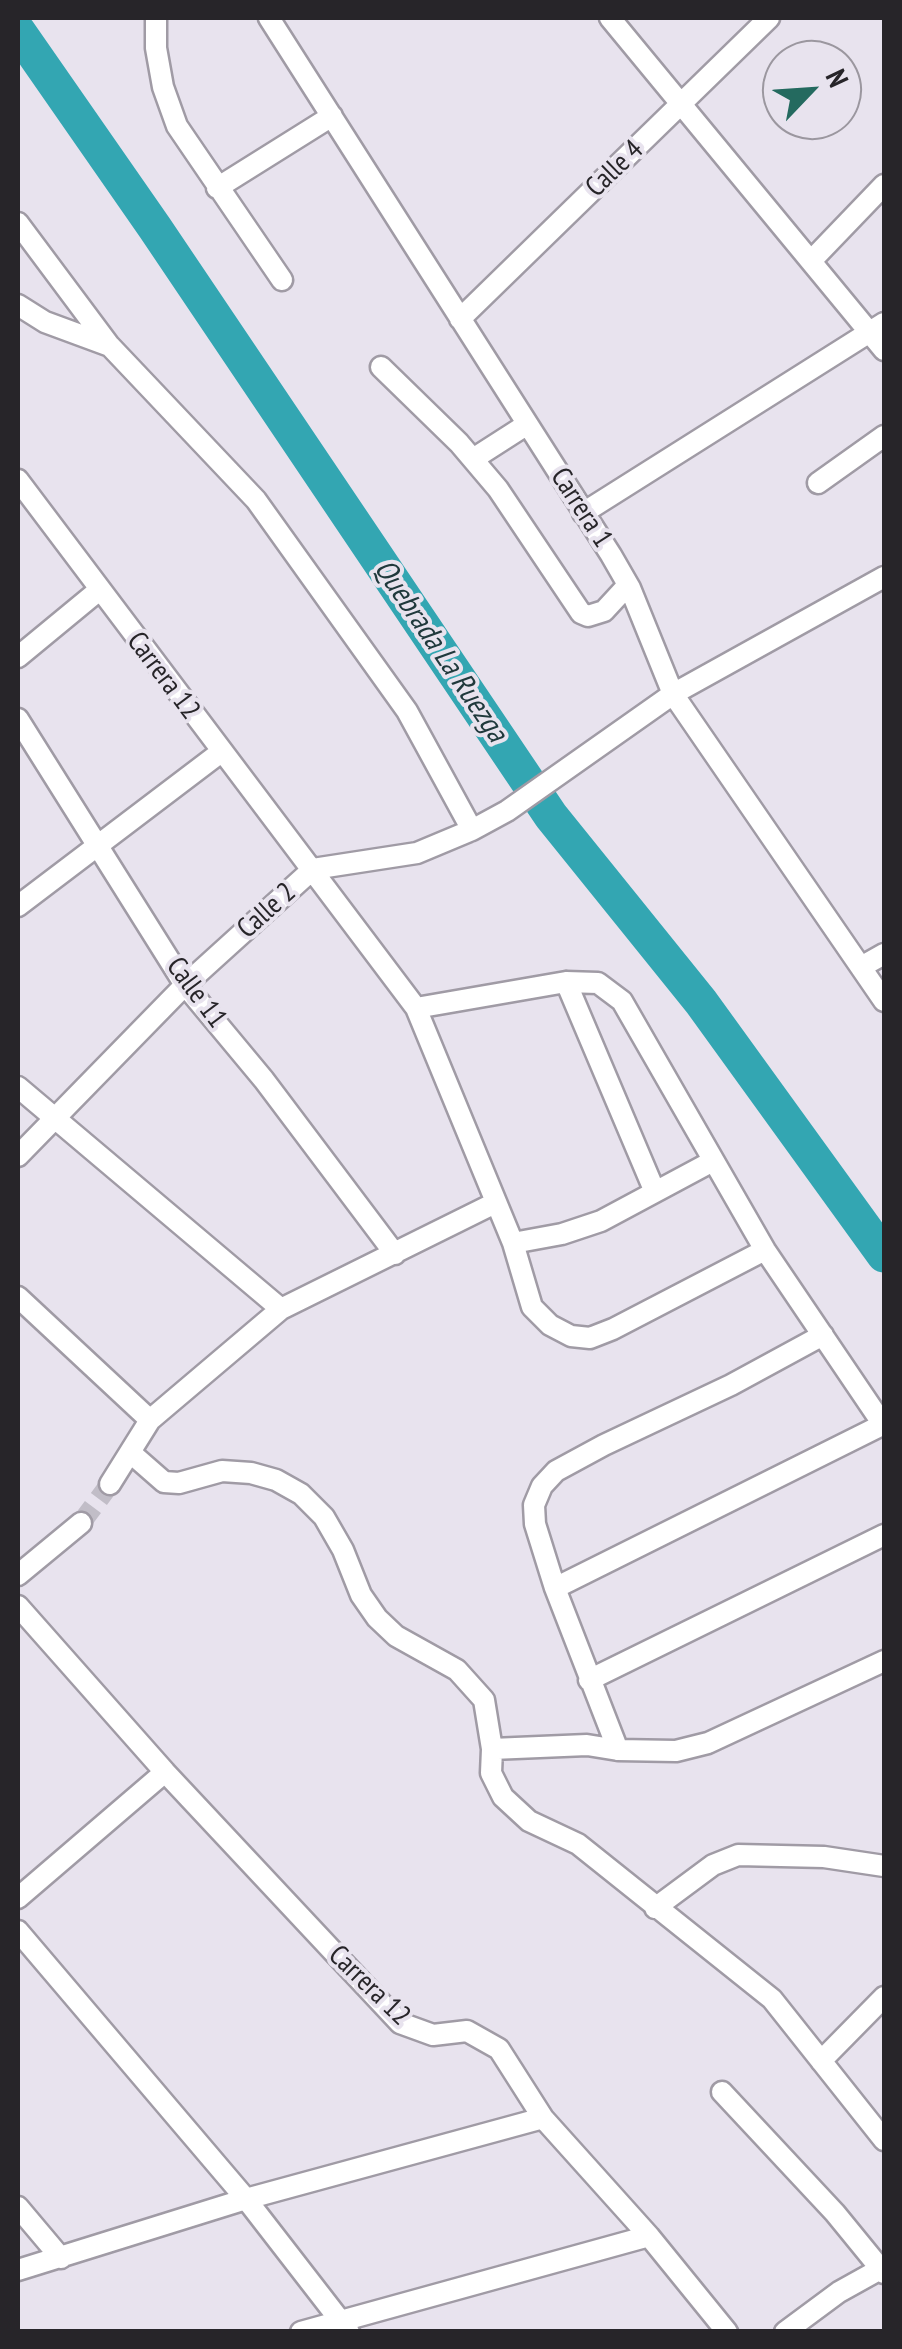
<!DOCTYPE html>
<html>
<head>
<meta charset="utf-8">
<style>
  body { margin:0 }
  #map { position:relative; width:902px; height:2349px; overflow:hidden; background:#e8e3ee; font-family:"PT Sans Narrow",sans-serif }
  canvas { display:block }
  .frame { position:absolute; inset:0; border:20px solid #272529; pointer-events:none }
  .north { position:absolute; left:762px; top:40px; width:100px; height:100px; box-sizing:border-box; background:#e8e3ee; border:2px solid #9b979f; border-radius:50%; rotate:65deg; font-size:28px; font-weight:700; line-height:40px; text-align:center; color:#272529 }
  .north::after { content:''; display:block; margin:auto; width:35px; height:45px; background:#246a5f; clip-path:polygon(50% 0,100% 100%,50% 72%,0 100%) }
</style>
</head>
<body>
<div id="map">
<canvas width="902" height="2349"></canvas>
<div class="frame"></div>
<div class="north">N</div>
</div>
<script>
const ctx = document.querySelector('canvas').getContext('2d');
ctx.lineJoin = 'round';
function shape(rows) {
  const path = new Path2D();
  for (const r of rows) {
    path.moveTo(r[0], r[1]);
    for (let i = 2; i < r.length; i += 2) path.lineTo(r[i], r[i + 1]);
  }
  return path;
}
function trace(path, color, width, dash) {
  ctx.strokeStyle = color;
  ctx.lineWidth = width;
  ctx.lineCap = dash ? 'butt' : 'round';
  ctx.setLineDash(dash || []);
  ctx.stroke(path);
}
function write(font, color, halo, rows, align = 'center') {
  ctx.font = font + ' "PT Sans Narrow",sans-serif';
  ctx.lineWidth = 8;
  ctx.setLineDash([]);
  ctx.textBaseline = 'middle';
  ctx.strokeStyle = halo;
  ctx.fillStyle = color;
  for (const [text, x, y, turn = 0] of rows) {
    ctx.save();
    ctx.translate(x, y);
    ctx.rotate((+turn || 0) * Math.PI / 180);
    ctx.textAlign = isNaN(turn) ? turn : align;
    if (halo) ctx.strokeText(text, 0, 0);
    ctx.fillText(text, 0, 0);
    ctx.restore();
  }
}
const river = shape([
  [18,31,155,228,551,816,701,1002,884,1255]
]);
const streetTunnel = shape([
  [81,1523,110,1484]
]);
const street = shape([
  [156,18,156,48,163,87,177,126,282,280],
  [269,18,611,555,630,588,673,694,884,1001],
  [610,18,884,350],
  [217,188,332,116],
  [18,223,109,345],
  [811,261,884,185],
  [18,305,45,322,110,346,256,500,407,711,472,830],
  [460,319,769,18],
  [381,367,459,443,498,489,581,613,588,616,604,611,628,585],
  [473,459,526,425],
  [18,480,416,1008,513,1243,532,1307,550,1325,571,1336,590,1338,613,1329,765,1250],
  [818,483,884,436],
  [583,513,884,323],
  [18,657,98,591],
  [18,719,185,985,264,1080,395,1254],
  [18,906,221,752],
  [861,967,884,954],
  [566,982,655,1192],
  [416,1008,566,982,598,983,622,1001,765,1250,884,1426],
  [18,1087,281,1309],
  [18,1156,185,985,313,869,417,853,472,830,507,811,673,694,884,577],
  [513,1243,562,1234,601,1221,713,1161],
  [18,1297,150,1420,281,1309,495,1203],
  [132,1454,164,1482,179,1483,222,1471,251,1473,276,1480,301,1494,324,1517,343,1550,361,1595,377,1618,396,1636,457,1670,484,1700,492,1749,491,1773,503,1797,529,1821,578,1844,772,1999,884,2140],
  [110,1484,150,1420],
  [18,1575,81,1523],
  [555,1588,884,1424],
  [18,1606,165,1772,400,2023,433,2035,467,2031,499,2049,543,2118,649,2236,727,2332],
  [589,1680,884,1535],
  [492,1749,587,1745,618,1750,676,1751,708,1743,884,1661],
  [618,1750,555,1588,535,1524,534,1505,542,1486,556,1471,604,1445,731,1385,823,1335],
  [18,1898,165,1772],
  [655,1908,713,1865,738,1855,824,1857,884,1866],
  [18,1931,246,2199,349,2332],
  [821,2061,884,1997],
  [722,2092,835,2213,884,2273],
  [18,2207,61,2258],
  [18,2270,246,2199,543,2118],
  [301,2332,649,2236],
  [785,2332,839,2292,884,2267]
]);
const streetNames = [
  ["Calle 4",615,169,-44],
  ["Carrera 1",581,508,57],
  ["Carrera 12",163,676,53],
  ["Calle 2",267,911,-42],
  ["Calle 11",196,993,53],
  ["Carrera 12",369,1986,44]
];
const waterNames = [
  ["Quebrada La Ruezga",440,651,56]
];
trace(river, '#33a6b2', 35);
trace(streetTunnel, '#c1bdc7', 20, [20, 10]);
trace(street, '#a09ba5', 25);
trace(street, '#fff', 20);
write('28px', '#272529', '#e8e3ee', streetNames);
write('italic 30px', '#20393c', '#e8e3ee', waterNames);
</script>
</body>
</html>
